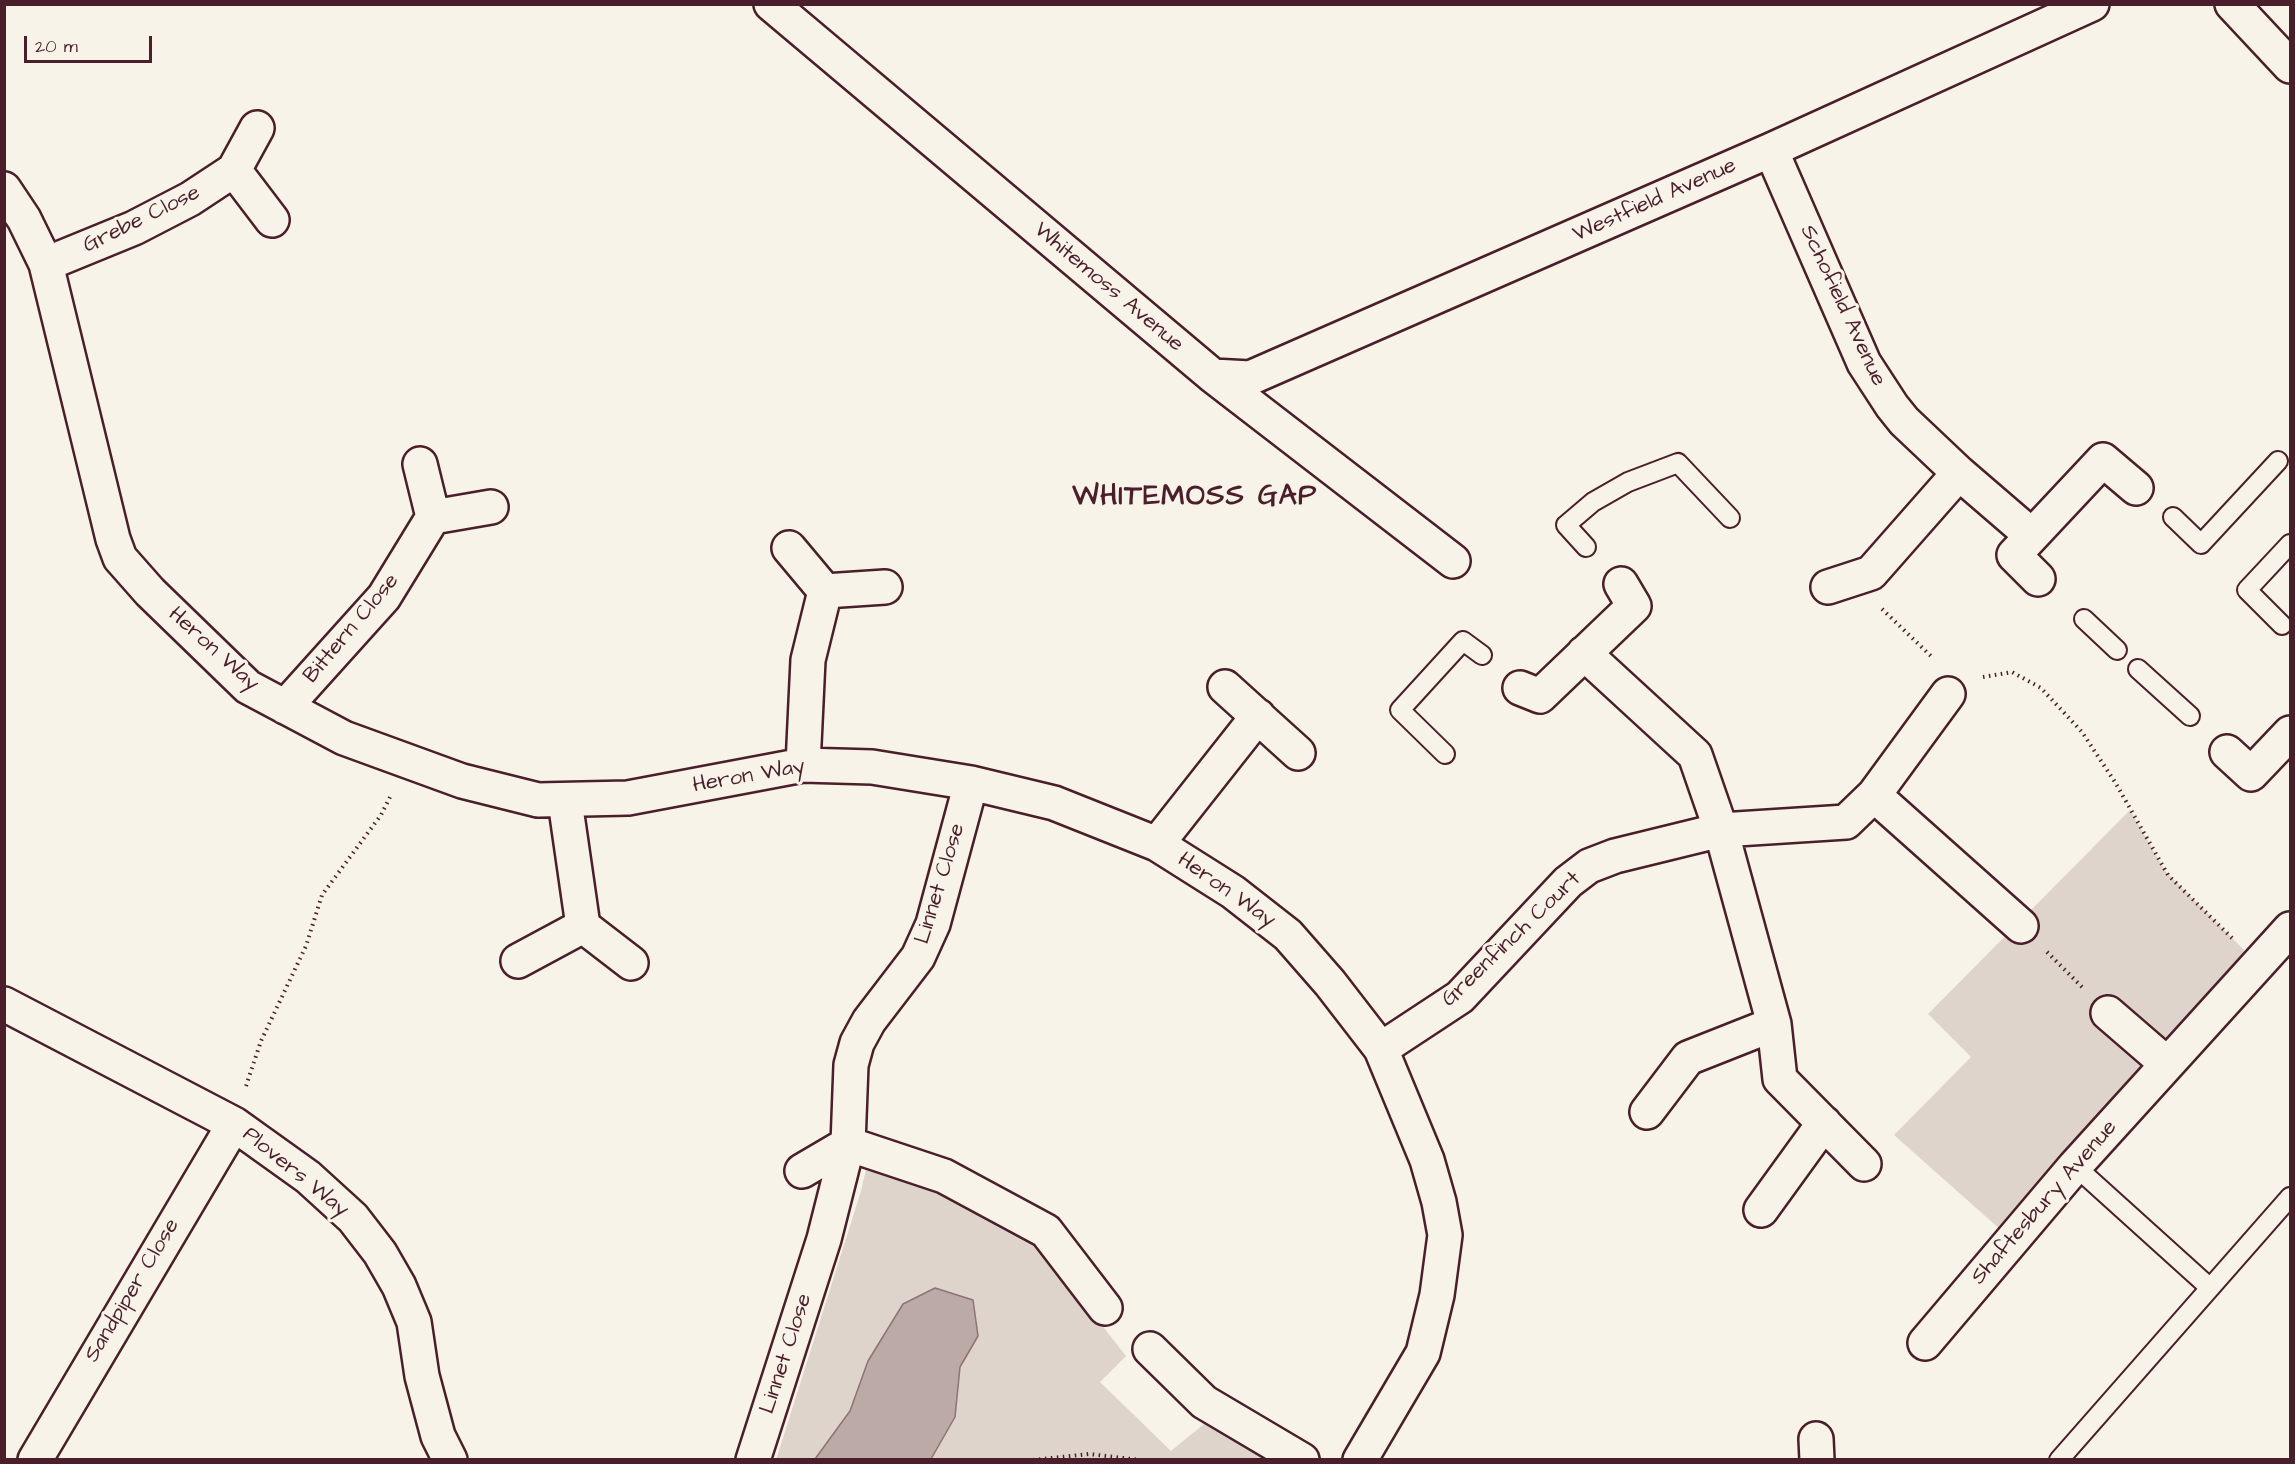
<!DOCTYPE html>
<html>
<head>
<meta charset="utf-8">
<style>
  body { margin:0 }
  #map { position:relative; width:2295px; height:1464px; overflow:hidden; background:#f7f3e8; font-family:"Architects Daughter",sans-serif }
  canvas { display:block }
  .frame { position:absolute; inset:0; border:6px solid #4a1f2b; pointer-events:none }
  .scale { position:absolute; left:24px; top:36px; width:128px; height:27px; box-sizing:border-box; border:3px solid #4a1f2b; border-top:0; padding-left:8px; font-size:18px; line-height:21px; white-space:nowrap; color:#4a1f2b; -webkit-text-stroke:4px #f7f3e8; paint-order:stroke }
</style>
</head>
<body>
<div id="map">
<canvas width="2295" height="1464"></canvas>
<div class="frame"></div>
<div class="scale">20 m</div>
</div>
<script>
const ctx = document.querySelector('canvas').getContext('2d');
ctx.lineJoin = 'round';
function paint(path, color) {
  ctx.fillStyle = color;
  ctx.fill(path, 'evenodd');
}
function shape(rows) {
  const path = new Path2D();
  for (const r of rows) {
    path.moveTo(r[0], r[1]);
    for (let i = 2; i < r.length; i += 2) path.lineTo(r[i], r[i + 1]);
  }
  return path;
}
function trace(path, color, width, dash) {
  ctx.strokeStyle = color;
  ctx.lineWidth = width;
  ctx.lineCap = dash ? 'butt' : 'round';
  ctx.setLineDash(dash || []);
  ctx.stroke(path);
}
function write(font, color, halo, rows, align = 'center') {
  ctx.font = font + ' "Architects Daughter",sans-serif';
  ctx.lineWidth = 6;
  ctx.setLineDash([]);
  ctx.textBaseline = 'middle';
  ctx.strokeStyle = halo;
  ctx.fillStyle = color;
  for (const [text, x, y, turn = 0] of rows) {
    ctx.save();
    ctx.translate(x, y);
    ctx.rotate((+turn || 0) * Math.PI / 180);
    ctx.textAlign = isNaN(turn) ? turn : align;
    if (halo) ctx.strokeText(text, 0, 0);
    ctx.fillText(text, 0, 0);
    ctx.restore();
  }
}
const green = shape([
  [2130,810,2165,871,2250,956,2002,1231,1894,1135,1971,1057,1928,1014],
  [867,1165,946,1186,1031,1235,1126,1356,1100,1382,1171,1451,1204,1424,1266,1459,776,1460,861,1191]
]);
const water = shape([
  [935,1288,973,1300,978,1336,960,1367,955,1417,931,1459,815,1459,850,1411,868,1361,903,1304,935,1288]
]);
const path = shape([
  [1882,609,1933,658],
  [1983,677,2012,672,2041,688,2082,732,2115,782,2168,875,2232,938],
  [2047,952,2082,987],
  [246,1086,261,1041,306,946,322,895,381,815,391,795],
  [1033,1460,1089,1454,1140,1460]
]);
const service = shape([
  [2173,517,2201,544,2278,461],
  [1586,547,1566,525,1593,502,1628,482,1678,463,1730,518],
  [2084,619,2117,650],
  [2282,625,2247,590,2290,544],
  [2138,669,2190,716],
  [1445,754,1400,710,1463,641,1482,655],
  [2075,1166,2209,1287],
  [2059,1460,2290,1197]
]);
const minor = shape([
  [771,4,1213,376,1453,561],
  [1771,150,1864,363,1892,406,1904,421,1959,473,2031,535],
  [234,170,272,220],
  [4,189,24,219,46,264,113,539,120,558,150,592,248,687,344,738,462,781,538,800,628,798,803,765,872,767,971,783,1054,803,1157,844,1233,892,1288,935,1330,983,1381,1049,1427,1160,1439,1202,1445,1235,1437,1295,1423,1353,1360,1460],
  [46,264,134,228,190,199,234,170,257,128],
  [1213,376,1250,378,1771,150,2092,4],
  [420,464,433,517],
  [789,548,825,591],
  [2038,579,2014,555,2103,460,2136,488],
  [1828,587,1871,573,1959,473],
  [1584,653,1695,755,1721,830,1774,1024,1780,1079,1864,1164],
  [1225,687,1298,753],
  [1520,688,1540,696,1634,606,1621,584],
  [285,707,384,597,433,517,491,507],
  [2227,752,2251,774,2290,733],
  [803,765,808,660,825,591,885,587],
  [1874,795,2021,926],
  [565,801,583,926,631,963],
  [1157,844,1258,716],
  [518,961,583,926],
  [4,1004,234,1124,308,1177,353,1218,380,1253,399,1286,414,1322,422,1376,438,1436,450,1460],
  [2108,1013,2167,1064],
  [1381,1049,1460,997,1568,882,1589,866,1615,856,1721,830,1846,822,1874,795,1948,694],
  [1647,1112,1688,1058,1774,1024],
  [802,1171,848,1144,851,1065,857,1043,869,1021,918,957,933,924,971,783],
  [1761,1210,1824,1123],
  [1925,1343,2075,1166,2290,929],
  [1150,1349,1204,1402,1302,1460],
  [1816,1439,1817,1460],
  [35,1460,234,1124],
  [753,1460,824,1239,848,1144,944,1176,1046,1231,1105,1308]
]);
const tertiary = shape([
  [2232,4,2290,66]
]);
const streetNames = [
  ["Westfield Avenue",1655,201,-24],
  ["Grebe Close",142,220,-26],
  ["Whitemoss Avenue",1108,288,40],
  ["Schofield Avenue",1842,306,65],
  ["Bittern Close",352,629,-50],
  ["Heron Way",213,650,42],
  ["Heron Way",749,777,-10],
  ["Linnet Close",941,884,-73],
  ["Heron Way",1226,891,35],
  ["Greenfinch Court",1512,940,-44],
  ["Plovers Way",295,1173,39],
  ["Shaftesbury Avenue",2045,1203,-49],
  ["Sandpiper Close",133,1291,-59],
  ["Linnet Close",787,1354,-72]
];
const districtNames = [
  ["WHITEMOSS GAP",1195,498]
];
paint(green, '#ded4cc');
paint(water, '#bcaaa7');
trace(water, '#8e7275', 1.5);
trace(service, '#4a1f2b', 22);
trace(minor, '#4a1f2b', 38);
trace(tertiary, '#4a1f2b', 38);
trace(path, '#4a1f2b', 4, [1.5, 4.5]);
trace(service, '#f7f3e8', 18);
trace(minor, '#f7f3e8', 33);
trace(tertiary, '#f7f3e8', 33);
write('22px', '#4a1f2b', '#f7f3e8', streetNames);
ctx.letterSpacing = '1.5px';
write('bold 28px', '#4a1f2b', '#f7f3e8', districtNames);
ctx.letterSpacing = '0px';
</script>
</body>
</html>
